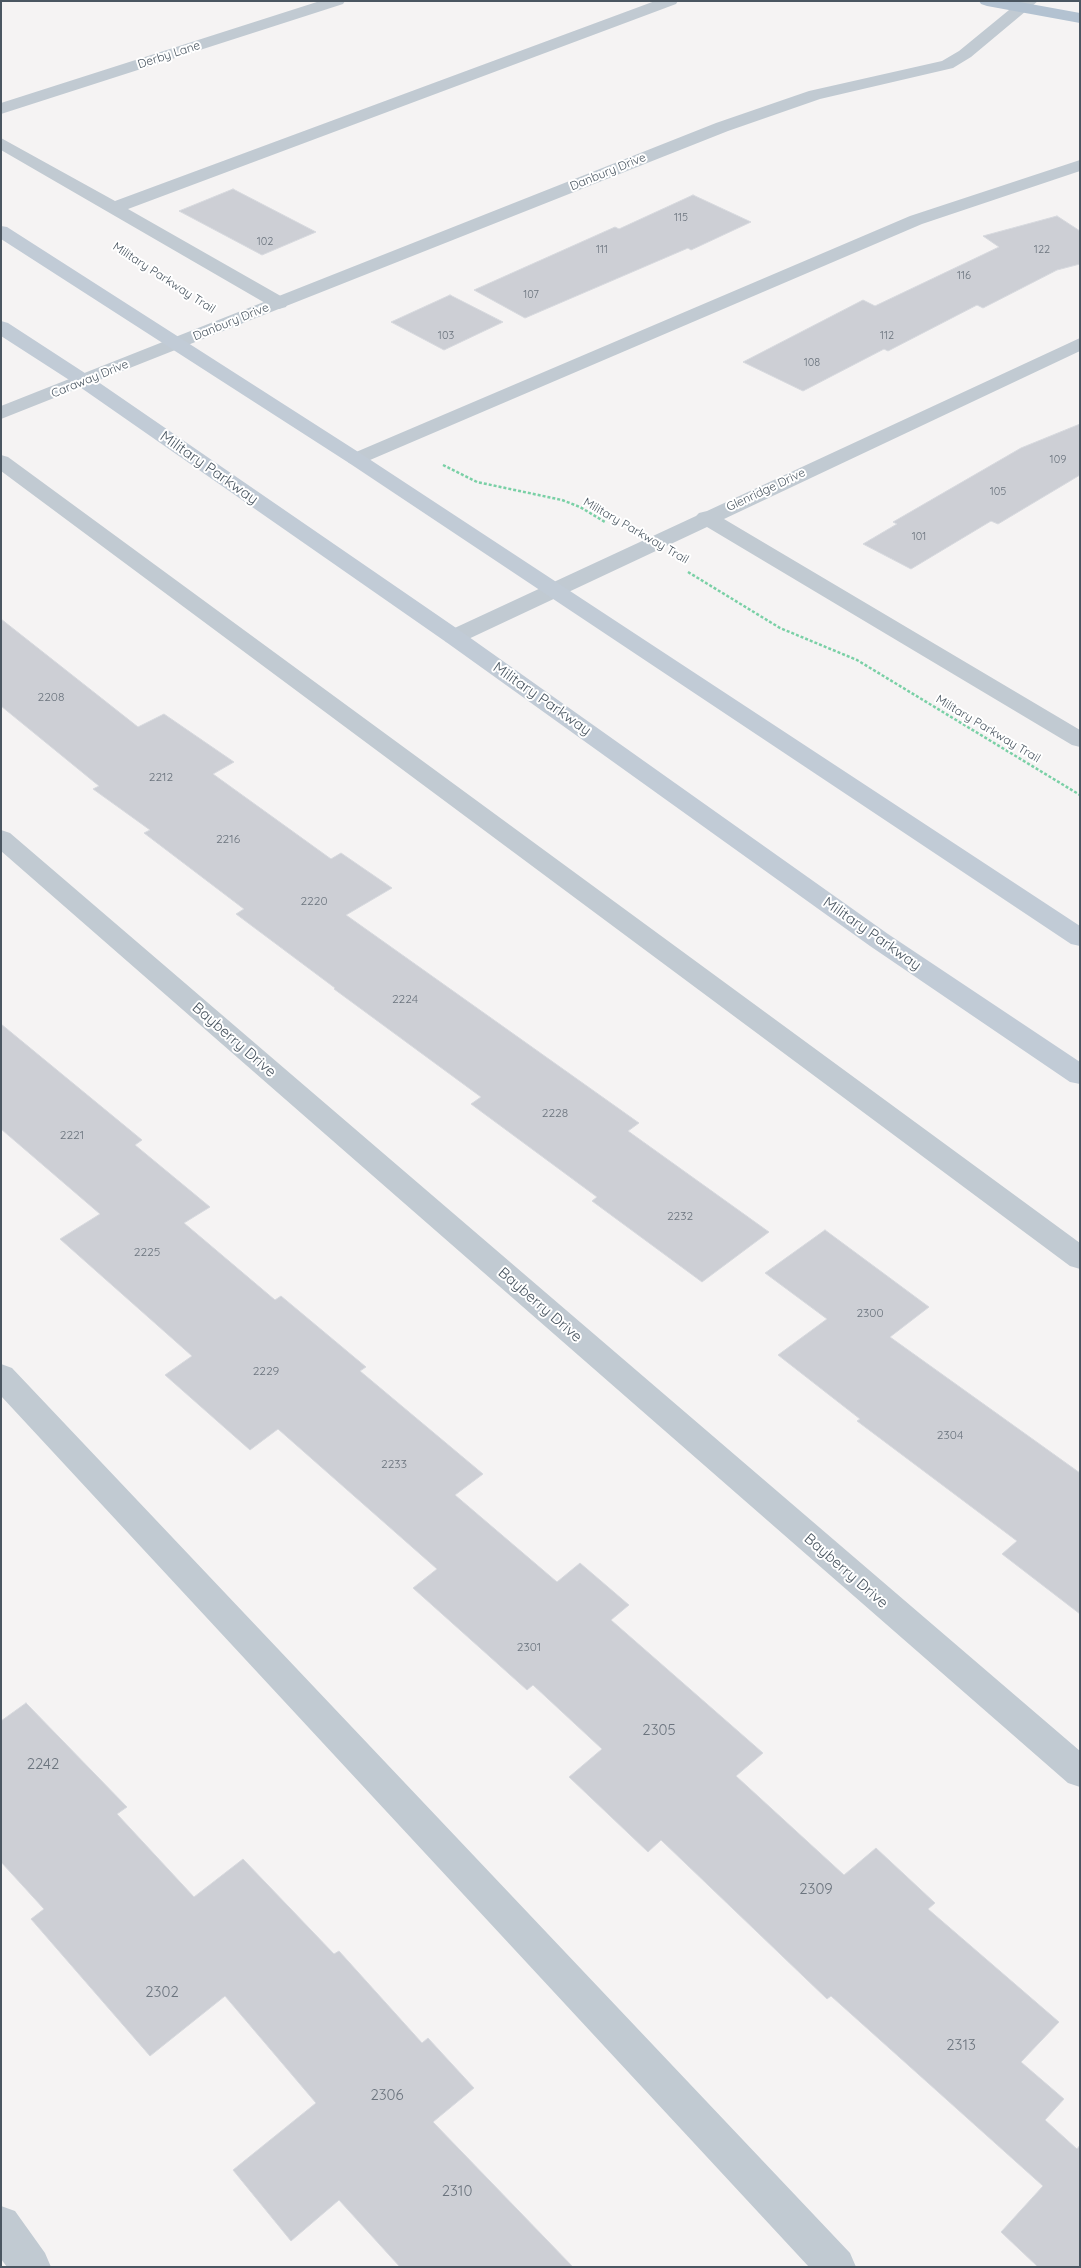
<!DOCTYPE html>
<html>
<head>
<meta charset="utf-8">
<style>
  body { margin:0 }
  #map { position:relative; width:1081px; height:2268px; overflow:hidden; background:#f5f3f3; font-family:Quicksand,sans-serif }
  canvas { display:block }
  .frame { position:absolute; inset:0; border:2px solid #4a5661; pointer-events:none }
</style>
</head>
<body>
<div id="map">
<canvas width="1081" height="2268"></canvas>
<div class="frame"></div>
</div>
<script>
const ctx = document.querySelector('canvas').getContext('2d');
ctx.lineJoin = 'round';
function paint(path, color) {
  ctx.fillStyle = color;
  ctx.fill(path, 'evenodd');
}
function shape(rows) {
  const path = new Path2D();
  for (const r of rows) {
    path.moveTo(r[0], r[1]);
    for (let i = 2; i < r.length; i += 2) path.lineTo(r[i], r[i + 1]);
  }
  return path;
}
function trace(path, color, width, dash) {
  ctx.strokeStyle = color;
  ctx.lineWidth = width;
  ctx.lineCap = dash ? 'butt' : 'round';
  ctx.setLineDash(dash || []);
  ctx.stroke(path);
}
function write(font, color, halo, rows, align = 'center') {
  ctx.font = font + ' Quicksand,sans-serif';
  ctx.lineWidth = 4;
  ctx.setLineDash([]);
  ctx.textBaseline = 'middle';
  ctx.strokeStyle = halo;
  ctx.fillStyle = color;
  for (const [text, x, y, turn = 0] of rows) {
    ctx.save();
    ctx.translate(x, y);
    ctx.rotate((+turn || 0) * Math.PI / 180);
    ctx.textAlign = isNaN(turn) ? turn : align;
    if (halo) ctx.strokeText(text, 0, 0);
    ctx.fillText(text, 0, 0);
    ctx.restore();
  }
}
const building = shape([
  [233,189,316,232,262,255,179,211,233,189],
  [693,195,751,222,691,250,688,248,525,318,474,290,615,227,619,229,693,195],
  [1057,216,1080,231,1080,264,1057,270,983,308,977,305,888,351,884,349,803,391,743,362,863,300,875,306,999,247,983,236,1057,216],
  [450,295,503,322,444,350,391,322,450,295],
  [1080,424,1080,475,998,524,991,521,911,569,863,544,897,524,893,522,1021,448,1080,424],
  [1,619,138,727,164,714,234,762,213,774,331,859,341,853,392,888,346,915,639,1123,628,1131,769,1232,702,1282,592,1201,597,1197,471,1104,481,1097,334,989,335,988,236,914,244,909,144,833,150,830,93,789,99,786,1,706,1,619],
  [1,1024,142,1140,135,1145,210,1207,184,1223,275,1300,281,1296,366,1367,360,1371,483,1474,455,1495,557,1582,580,1563,629,1605,611,1620,763,1753,736,1776,844,1875,876,1848,935,1903,928,1909,1059,2022,1021,2062,1064,2099,1045,2120,1077,2149,1080,2145,1080,2267,1038,2267,1001,2232,1043,2186,831,1996,827,1999,661,1840,648,1852,569,1777,602,1749,533,1685,527,1690,413,1588,437,1569,278,1429,250,1450,165,1375,192,1356,60,1239,100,1214,1,1129,1,1024],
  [825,1230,929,1307,890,1337,1080,1473,1080,1614,1002,1554,1017,1541,857,1421,860,1419,778,1355,827,1319,765,1273,825,1230],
  [26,1703,127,1807,117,1814,194,1897,243,1859,334,1954,339,1951,422,2043,428,2038,474,2088,433,2122,573,2267,400,2267,339,2200,291,2241,233,2170,316,2103,225,1996,150,2056,31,1919,44,1909,1,1862,1,1721,26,1703]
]);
const path = shape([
  [443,465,477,482,562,500,580,507,605,522],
  [688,572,780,628,857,660,1080,795]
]);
const lane = shape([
  [655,1,678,1,676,4,128,209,286,299,288,303,286,307,279,309,272,307,1,150,1,138,115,201,655,1],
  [1080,160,1080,171,922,224,363,463,356,465,349,463,346,459,349,455,910,216,1080,160],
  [1,455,8,457,1080,1243,1080,1269,1070,1266,1,471,1,455],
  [1,1364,12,1368,850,2253,856,2267,809,2267,1,1396,1,1364]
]);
const street = shape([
  [320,1,345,1,343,4,1,114,1,103,320,1],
  [1020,1,1038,1,971,57,953,68,820,99,728,131,1,419,1,406,716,123,809,91,942,61,959,51,1020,1],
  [1080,338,1080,351,724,519,1080,730,1080,747,1072,745,707,527,462,642,454,644,446,642,443,637,446,632,696,516,699,513,707,511,1080,338],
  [1,830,10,833,1080,1751,1080,1787,1068,1783,1,851,1,830],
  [1,2206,15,2211,45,2253,51,2267,7,2267,1,2259,1,2206]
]);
const secondary = shape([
  [1,226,7,227,363,455,1080,926,1080,946,1071,944,349,463,1,239,1,226],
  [1,321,8,323,91,377,462,632,888,934,1080,1062,1080,1084,1070,1082,870,946,446,642,77,385,1,336,1,321]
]);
const primary = shape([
  [979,1,1014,1,1080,13,1080,23,987,6,981,4,979,1]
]);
const farNumbernames = [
  ["115",681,218],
  ["102",265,242],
  ["111",602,250],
  ["122",1042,250],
  ["116",964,276],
  ["107",531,295],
  ["103",446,336],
  ["112",887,336],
  ["108",812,363],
  ["109",1058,460],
  ["105",998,492],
  ["101",919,537]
];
const farStreetnames = [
  ["Derby Lane",169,55,-18],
  ["Danbury Drive",608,172,-22],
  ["Military Parkway Trail",164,278,33],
  ["Danbury Drive",231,322,-22],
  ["Caraway Drive",90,379,-22],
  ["Glenridge Drive",766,490,-25],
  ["Military Parkway Trail",636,531,30],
  ["Military Parkway Trail",988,729,31]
];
const numberNames = [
  ["2208",51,697],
  ["2212",161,777],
  ["2216",228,839],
  ["2220",314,901],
  ["2224",405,999],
  ["2228",555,1113],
  ["2221",72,1135],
  ["2232",680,1216],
  ["2225",147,1252],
  ["2300",870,1313],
  ["2229",266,1371],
  ["2304",950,1435],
  ["2233",394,1464],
  ["2301",529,1647]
];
const streetNames = [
  ["Military Parkway",209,468,35],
  ["Military Parkway",542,699,35],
  ["Military Parkway",872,934,35],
  ["Bayberry Drive",234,1040,41],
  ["Bayberry Drive",540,1305,41],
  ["Bayberry Drive",846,1571,41]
];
const nearNumbernames = [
  ["2305",659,1730],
  ["2242",43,1764],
  ["2309",816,1889],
  ["2302",162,1992],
  ["2313",961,2045],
  ["2306",387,2095],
  ["2310",457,2191]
];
paint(building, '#cdcfd5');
trace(building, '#d7d9de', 1);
trace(path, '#7ad0a6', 2.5, [3, 2]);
paint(lane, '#c1cad2');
paint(street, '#c1cad2');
paint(secondary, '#c1cbd6');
paint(primary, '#b3c2d1');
write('11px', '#6b747e', null, farNumbernames);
write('12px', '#4a5661', '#fff', farStreetnames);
write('12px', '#6b747e', null, numberNames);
write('15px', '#4a5661', '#fff', streetNames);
write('15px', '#6b747e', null, nearNumbernames);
</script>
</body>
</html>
